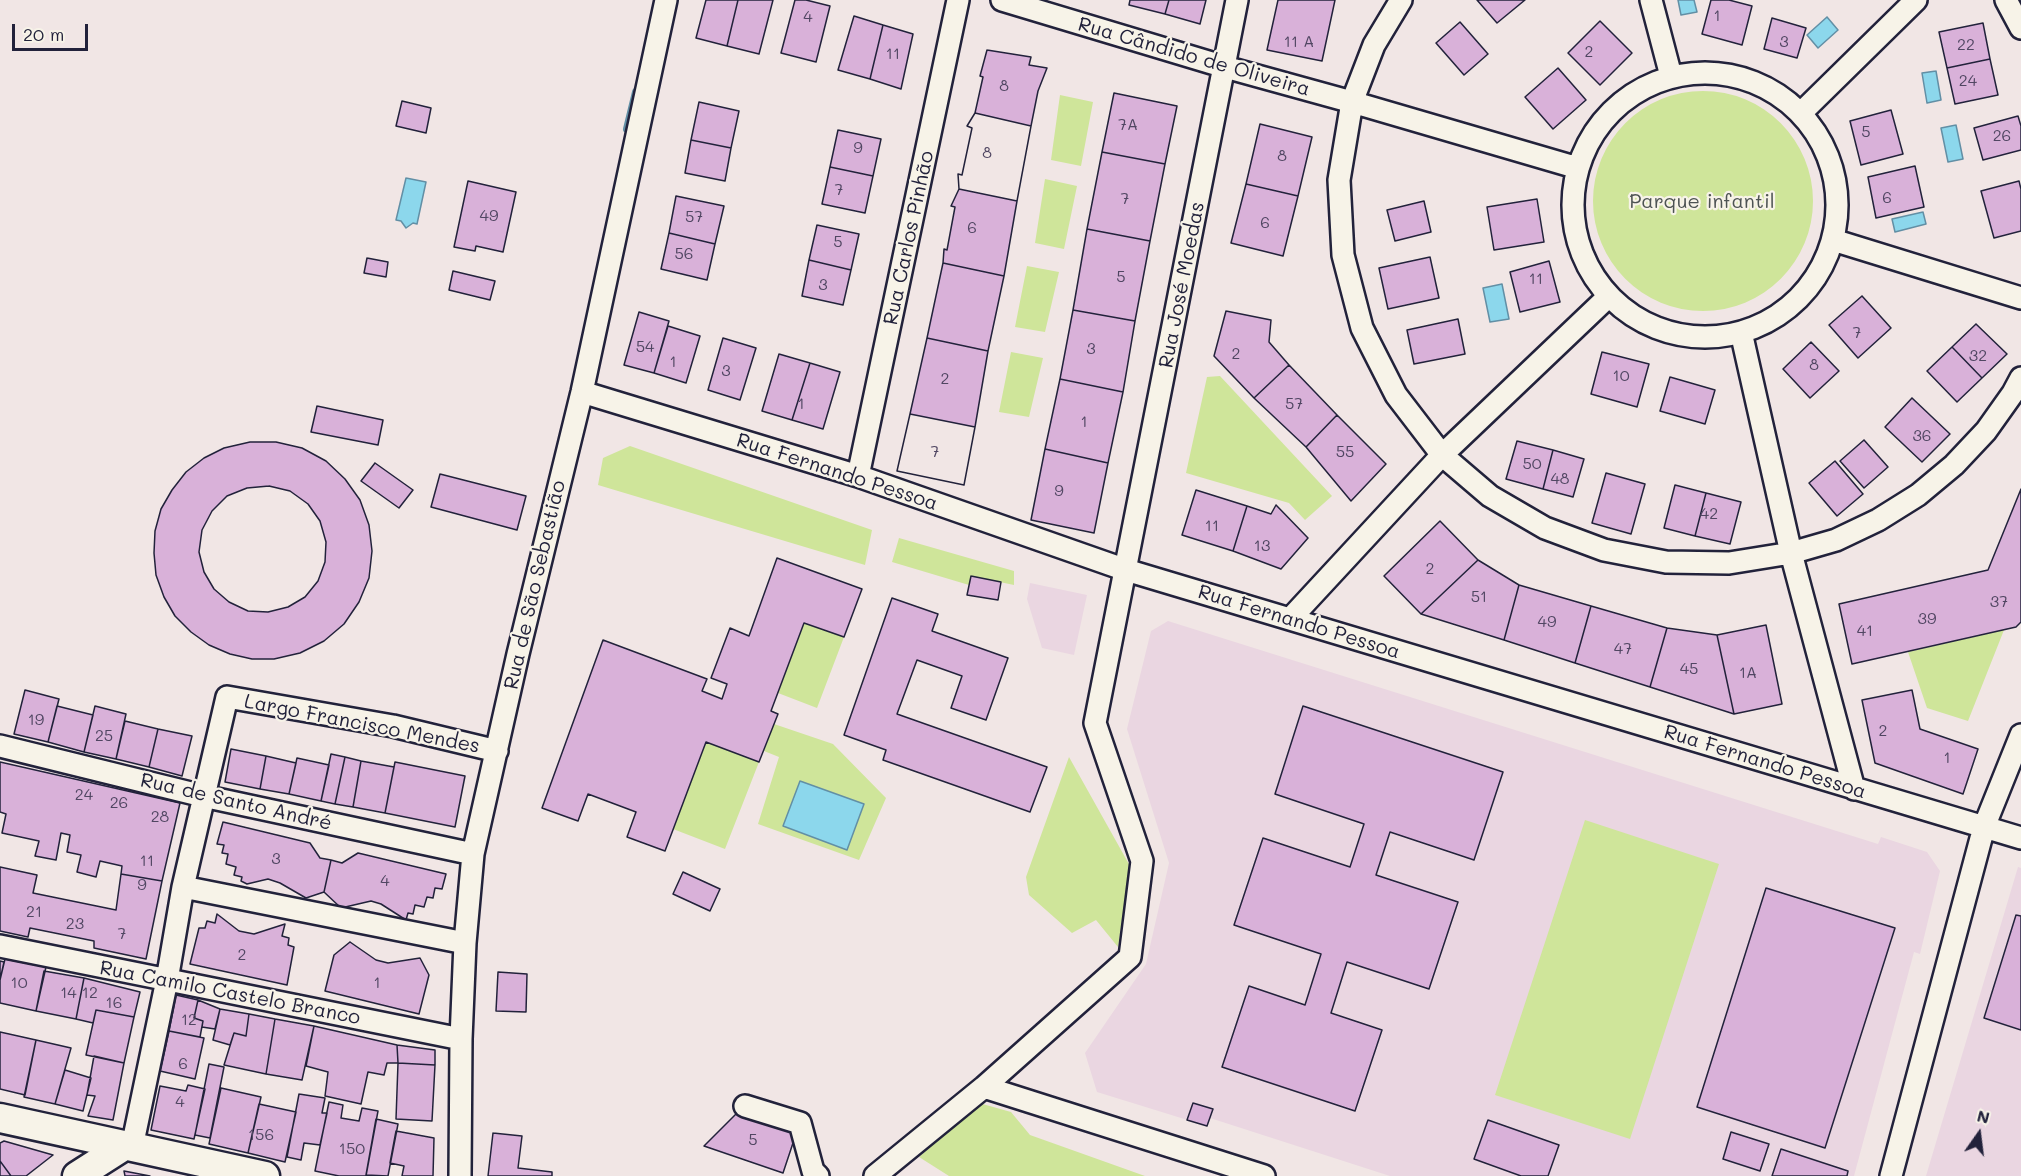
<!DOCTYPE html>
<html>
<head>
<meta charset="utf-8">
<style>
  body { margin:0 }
  #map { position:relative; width:2021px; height:1176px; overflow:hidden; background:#f1e6e5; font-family:Mali,sans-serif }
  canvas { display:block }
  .north { position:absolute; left:1949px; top:1104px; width:60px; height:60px; -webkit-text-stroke:4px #f7f3e8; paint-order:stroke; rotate:14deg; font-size:16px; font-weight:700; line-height:24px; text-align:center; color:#22223b }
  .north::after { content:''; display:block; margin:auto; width:21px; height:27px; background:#22223b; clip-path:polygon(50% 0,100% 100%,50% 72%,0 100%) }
  .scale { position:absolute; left:12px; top:24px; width:76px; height:27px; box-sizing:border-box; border:3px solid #22223b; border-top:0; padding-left:8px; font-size:18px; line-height:21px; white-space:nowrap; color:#22223b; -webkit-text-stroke:4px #f7f3e8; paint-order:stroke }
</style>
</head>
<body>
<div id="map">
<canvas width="2021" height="1176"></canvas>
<div class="north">N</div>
<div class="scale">20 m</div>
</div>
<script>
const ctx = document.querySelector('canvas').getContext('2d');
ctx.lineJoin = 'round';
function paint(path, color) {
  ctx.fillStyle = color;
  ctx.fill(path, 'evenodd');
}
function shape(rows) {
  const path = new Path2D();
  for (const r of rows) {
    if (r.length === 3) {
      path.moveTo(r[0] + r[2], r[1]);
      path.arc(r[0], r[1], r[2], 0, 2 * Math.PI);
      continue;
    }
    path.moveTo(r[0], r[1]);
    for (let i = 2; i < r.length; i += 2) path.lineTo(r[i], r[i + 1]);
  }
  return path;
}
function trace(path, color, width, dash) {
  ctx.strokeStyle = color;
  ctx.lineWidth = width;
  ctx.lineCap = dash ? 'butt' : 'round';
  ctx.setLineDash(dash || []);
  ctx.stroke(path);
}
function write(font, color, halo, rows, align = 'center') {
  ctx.font = font + ' Mali,sans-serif';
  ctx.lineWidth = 4.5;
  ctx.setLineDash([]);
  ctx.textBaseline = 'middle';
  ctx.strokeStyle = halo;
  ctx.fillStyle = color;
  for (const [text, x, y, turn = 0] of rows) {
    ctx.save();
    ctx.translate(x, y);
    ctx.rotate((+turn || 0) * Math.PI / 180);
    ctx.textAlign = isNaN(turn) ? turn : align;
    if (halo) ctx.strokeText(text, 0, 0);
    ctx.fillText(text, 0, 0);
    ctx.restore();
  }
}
const built = shape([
  [1030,583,1087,595,1074,655,1042,648,1027,599],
  [1168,621,1878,844,1881,837,1927,852,1940,871,1920,954,1914,952,1854,1176,1390,1176,1210,1118,1207,1126,1097,1092,1085,1053,1146,964,1169,863,1127,729,1151,631],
  [2018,867,2021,868,2021,1176,1926,1176]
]);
const green = shape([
  [1703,201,110],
  [1060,95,1093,102,1081,166,1051,160],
  [1045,179,1077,186,1064,249,1035,243],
  [1027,266,1059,272,1045,332,1015,327],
  [1011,352,1043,358,1029,417,999,412],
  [1220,376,1332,496,1305,520,1289,503,1186,473,1207,377],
  [630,446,872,530,865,565,598,485,603,458],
  [899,538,1014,571,1014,585,971,576,969,585,892,562],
  [804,623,844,637,817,708,778,693],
  [2004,630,1968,721,1927,708,1908,652],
  [774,724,833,744,886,798,859,860,758,824,779,757,764,751],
  [706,742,759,762,725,849,673,829],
  [1069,757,1130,866,1118,947,1096,920,1072,933,1029,895,1026,877],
  [1585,820,1719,864,1630,1139,1495,1095],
  [979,1103,1011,1112,1030,1135,1145,1176,949,1176,919,1157]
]);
const water = shape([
  [1678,0,1694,0,1697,12,1681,15,1678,0],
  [1827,17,1838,30,1818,48,1807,35,1827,17],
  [1936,71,1941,100,1927,103,1922,73,1936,71],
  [1956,125,1963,159,1948,162,1941,128,1956,125],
  [406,178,426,182,417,224,413,223,406,228,401,221,396,220,406,178],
  [1923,212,1926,224,1895,232,1892,219,1923,212],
  [1502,284,1509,319,1490,322,1483,288,1502,284],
  [800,781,864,804,847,850,783,826,800,781]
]);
const stream = shape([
  [627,129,636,92]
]);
const building = shape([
  [706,0,738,0,727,46,696,38,706,0],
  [738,0,773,0,759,54,727,46,738,0],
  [795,0,806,0,830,6,816,62,781,53,795,0],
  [1130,0,1169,0,1165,14,1129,5,1130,0],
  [1169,0,1206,0,1200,24,1165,14,1169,0],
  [1278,0,1335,0,1322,61,1267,50,1278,0],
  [1477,0,1525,0,1497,23,1477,0],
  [1711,0,1729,0,1752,6,1742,45,1702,34,1711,0],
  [854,16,883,25,870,79,838,70,854,16],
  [1772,18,1806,28,1797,58,1764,49,1772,18],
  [1600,21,1632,53,1600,85,1568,53,1600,21],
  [1460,22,1488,54,1464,75,1436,43,1460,22],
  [1983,23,1990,59,1947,68,1939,32,1983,23],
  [883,25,913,34,901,89,870,79,883,25],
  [987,50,1031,57,1029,65,1047,68,1038,91,1031,126,975,113,983,77,980,76,987,50],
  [1990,59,1998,95,1955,104,1947,68,1990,59],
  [1558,68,1586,100,1553,129,1525,97,1558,68],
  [1114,93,1177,106,1165,164,1102,152,1114,93],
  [402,101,431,108,426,133,396,126,402,101],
  [699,102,739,111,731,148,691,140,699,102],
  [1891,110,1903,154,1861,165,1850,121,1891,110],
  [975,113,1031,126,1017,201,959,189,958,174,962,175,972,128,967,126,975,113],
  [975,113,1031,126,1017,201,959,189,958,174,962,175,972,128,967,126,975,113],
  [2018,116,2021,126,2021,150,1983,160,1974,128,2018,116],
  [1260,124,1312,137,1298,196,1246,184,1260,124],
  [838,130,881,139,873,176,830,167,838,130],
  [691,140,731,148,725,181,685,173,691,140],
  [1102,152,1165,164,1150,241,1087,229,1102,152],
  [1915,166,1924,207,1876,218,1868,177,1915,166],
  [830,167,873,176,865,213,822,204,830,167],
  [468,181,516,192,503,252,476,246,475,251,454,247,468,181],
  [2019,181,2021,189,2021,231,1994,238,1981,191,2019,181],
  [1246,184,1298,196,1283,256,1231,243,1246,184],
  [959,189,1017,201,1004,276,943,263,944,249,947,250,955,207,951,206,959,189],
  [676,196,724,206,715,244,669,233,676,196],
  [1537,199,1544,242,1494,250,1487,207,1537,199],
  [1424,201,1431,232,1395,241,1387,210,1424,201],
  [817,225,859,234,851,270,809,260,817,225],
  [1087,229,1150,241,1135,321,1073,310,1087,229],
  [669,233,715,244,707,280,661,269,669,233],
  [1430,257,1439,298,1388,309,1379,268,1430,257],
  [367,258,388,262,386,277,364,273,367,258],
  [809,260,851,270,843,305,802,296,809,260],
  [1549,261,1560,302,1520,312,1510,272,1549,261],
  [943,263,1004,276,988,351,927,338,943,263],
  [453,271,495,281,490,300,449,290,453,271],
  [1862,296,1891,328,1858,358,1829,325,1862,296],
  [1073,310,1135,321,1123,392,1060,379,1073,310],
  [1226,311,1271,320,1269,342,1289,365,1254,398,1214,356,1226,311],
  [639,312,669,321,654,373,624,365,639,312],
  [1458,319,1465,354,1414,364,1407,330,1458,319],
  [1976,324,2007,354,1982,378,1952,347,1976,324],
  [668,326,700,336,686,383,654,373,668,326],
  [723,338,756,348,740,400,708,390,723,338],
  [927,338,988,351,975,427,910,414,927,338],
  [1811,342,1839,371,1810,398,1783,369,1811,342],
  [1952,347,1982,378,1957,402,1927,371,1952,347],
  [1602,352,1649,364,1637,407,1591,394,1602,352],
  [779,354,810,363,792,420,762,411,779,354],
  [810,363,840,372,823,429,792,420,810,363],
  [1289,365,1337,415,1306,447,1254,398,1289,365],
  [1670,377,1715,390,1705,424,1660,411,1670,377],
  [1060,379,1123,392,1108,463,1045,449,1060,379],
  [1912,398,1950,434,1922,462,1885,427,1912,398],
  [317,406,383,420,378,445,311,432,317,406],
  [910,414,975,427,964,485,897,471,910,414],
  [910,414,975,427,964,485,897,471,910,414],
  [1337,415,1386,464,1351,501,1306,447,1337,415],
  [1864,440,1888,467,1864,488,1840,461,1864,440],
  [1517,441,1553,450,1543,489,1506,479,1517,441],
  [250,442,276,442,302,448,326,461,345,479,360,500,369,525,372,551,369,578,359,602,344,624,324,641,300,653,274,659,252,659,230,654,209,645,191,632,175,616,164,597,156,575,154,553,155,531,161,509,172,490,186,472,204,458,224,448,250,442],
  [269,486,290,491,308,504,320,521,326,542,325,562,318,581,305,597,288,607,268,612,248,611,229,602,214,589,204,572,199,552,202,530,212,511,227,496,247,488,269,486],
  [1045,449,1108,463,1094,533,1031,520,1045,449],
  [1553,450,1584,459,1573,497,1543,489,1553,450],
  [1835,461,1863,494,1837,516,1809,483,1835,461],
  [375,463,413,490,399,508,361,481,375,463],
  [1606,473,1645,484,1631,534,1592,523,1606,473],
  [440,474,526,496,517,530,431,507,440,474],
  [1675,485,1706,493,1695,536,1664,528,1675,485],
  [2021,489,2021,622,2016,627,1852,664,1839,604,1988,570,2021,489],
  [1196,490,1247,506,1233,551,1182,535,1196,490],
  [1706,493,1741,502,1730,544,1695,536,1706,493],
  [1276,505,1308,538,1281,569,1233,551,1247,506,1271,514,1276,505],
  [1440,521,1478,560,1421,614,1384,576,1440,521],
  [777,558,862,589,844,637,804,623,771,711,778,714,759,762,706,742,665,851,627,837,636,812,588,794,578,821,542,808,603,640,707,679,702,691,722,699,727,684,711,678,730,628,749,636,777,558],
  [1478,560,1519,585,1504,640,1421,614,1478,560],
  [971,576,1001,582,998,600,967,595,971,576],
  [1519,585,1591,606,1575,663,1504,640,1519,585],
  [892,598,938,614,932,631,1008,658,986,720,951,708,962,676,917,660,897,714,1047,767,1030,812,883,760,886,750,844,735,892,598],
  [1591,606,1667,628,1650,687,1575,663,1591,606],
  [1766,625,1782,704,1734,714,1717,635,1766,625],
  [1667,628,1717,635,1734,714,1650,687,1667,628],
  [25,690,59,699,48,742,14,734,25,690],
  [1912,690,1920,729,1978,749,1963,794,1875,763,1862,700,1912,690],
  [57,706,93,715,84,752,48,742,57,706],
  [95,706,126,714,116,759,84,752,95,706],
  [1303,706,1503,772,1474,860,1390,832,1376,875,1458,902,1429,989,1347,962,1331,1013,1382,1030,1355,1111,1222,1067,1249,986,1305,1005,1321,954,1234,925,1263,838,1350,867,1364,824,1275,794,1303,706],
  [125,721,158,729,149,767,116,759,125,721],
  [158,729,192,736,182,776,149,767,158,729],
  [231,749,266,756,260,789,225,782,231,749],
  [331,754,345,757,335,804,321,801,331,754],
  [266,756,296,763,289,794,260,789,266,756],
  [345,757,361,761,353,807,335,804,345,757],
  [297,758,329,765,321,801,289,794,297,758],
  [361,761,394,767,385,813,353,807,361,761],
  [0,762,180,803,162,881,121,874,122,866,100,861,96,877,77,872,81,855,67,852,70,835,61,833,56,860,35,856,39,841,2,833,6,814,0,812,0,762],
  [395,762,465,776,455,827,385,813,395,762],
  [223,822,310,843,320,858,331,860,324,892,306,898,280,883,268,879,247,884,241,881,242,877,234,875,236,867,226,864,228,854,222,853,224,845,217,844,223,822],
  [358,853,446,874,442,889,435,888,433,898,427,897,424,907,415,905,413,914,408,913,406,920,381,904,371,901,341,908,324,892,331,860,342,863,358,853],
  [0,867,37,875,33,893,116,910,121,874,162,881,146,959,94,948,94,941,30,928,28,937,0,931,0,867],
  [683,872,720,889,710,911,673,894,683,872],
  [1766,888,1895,928,1825,1148,1697,1107,1766,888],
  [217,914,239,931,254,934,285,924,282,936,289,938,288,945,294,947,287,985,190,964,199,928,205,928,207,921,215,923,217,914],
  [2016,915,2021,916,2021,1030,1984,1018,2016,915],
  [350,942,376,960,388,963,420,958,429,975,419,1014,325,991,334,955,350,942],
  [5,959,46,967,36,1011,0,1003,0,980,5,959],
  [0,961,4,962,0,980,0,961],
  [44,971,84,978,76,1019,36,1011,44,971],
  [498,972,527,974,526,1012,496,1011,498,972],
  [84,978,140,992,134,1017,96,1010,93,1023,76,1019,84,978],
  [176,995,198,1000,194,1018,203,1021,200,1037,169,1031,176,995],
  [198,1000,220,1009,215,1029,202,1027,203,1021,194,1018,198,1000],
  [220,1009,249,1014,246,1036,234,1033,230,1045,213,1040,220,1009],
  [96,1010,134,1017,124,1063,86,1055,96,1010],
  [249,1014,275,1019,266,1074,224,1065,234,1033,246,1036,249,1014],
  [275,1019,314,1026,302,1080,266,1074,275,1019],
  [314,1026,397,1045,398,1063,387,1063,384,1075,368,1072,361,1104,325,1096,328,1072,306,1066,314,1026],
  [169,1031,204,1038,195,1079,160,1071,169,1031],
  [0,1032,36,1040,25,1095,0,1089,0,1032],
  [36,1040,71,1048,55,1104,24,1097,36,1040],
  [397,1045,435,1050,435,1065,398,1063,397,1045],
  [94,1056,124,1063,113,1120,88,1116,95,1096,87,1095,94,1056],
  [398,1063,435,1065,432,1121,396,1119,398,1063],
  [209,1064,224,1067,210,1138,195,1135,209,1064],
  [65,1070,91,1078,83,1111,55,1104,65,1070],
  [188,1085,205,1089,194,1139,151,1130,160,1086,186,1091,188,1085],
  [221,1088,261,1097,248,1153,209,1144,221,1088],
  [299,1094,325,1098,322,1113,327,1113,320,1145,304,1143,301,1160,287,1157,299,1094],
  [329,1102,343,1105,341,1118,359,1121,362,1108,378,1111,366,1176,339,1176,315,1171,329,1102],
  [1193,1103,1213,1109,1207,1126,1187,1120,1193,1103],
  [259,1104,296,1112,285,1162,248,1153,259,1104],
  [736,1114,796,1134,783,1173,704,1146,736,1114],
  [376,1119,398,1124,388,1176,366,1175,376,1119],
  [1488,1120,1559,1145,1548,1176,1521,1176,1474,1159,1488,1120],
  [396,1131,434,1138,433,1176,402,1176,404,1166,390,1163,396,1131],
  [1731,1132,1769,1144,1760,1171,1723,1159,1731,1132],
  [493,1133,522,1136,518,1168,552,1172,552,1176,488,1176,493,1133],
  [4,1141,53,1155,26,1176,11,1176,0,1161,0,1143,4,1141],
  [1781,1149,1848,1171,1847,1176,1772,1176,1781,1149],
  [0,1161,11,1176,0,1176,0,1161],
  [124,1171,150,1176,125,1176,124,1171]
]);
const street = shape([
  [1002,0,1225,67,1352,102,1578,168],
  [1401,0,1374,45,1352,102,1339,180,1343,255,1362,328,1396,395,1442,455,1490,496,1545,528,1604,550,1666,562,1729,563,1791,553,1836,540,1878,520,1918,495,1954,465,1986,431,2013,393,2021,378],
  [1651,0,1671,76],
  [2006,0,2021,28],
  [1705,205,132],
  [1801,113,1916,0],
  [1833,240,2021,298],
  [1741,332,1791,553,1854,789],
  [582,392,858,476,1126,570,2021,838],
  [858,476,958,0],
  [1291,618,1442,455,1609,296],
  [0,746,203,796,473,854],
  [183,887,465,943],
  [0,946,461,1039],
  [984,1087,1264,1176],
  [745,1106,800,1123,813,1171,818,1176],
  [132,1147,167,980,183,887,227,697,393,726,497,751],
  [460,1176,461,1039,465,943,473,854,518,654,582,392,666,0],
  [875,1176,984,1087,1130,957,1142,861,1095,723,1237,0],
  [1891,1176,1984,827,2021,735]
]);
const secondary = shape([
  [0,1118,265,1176],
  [77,1176,124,1146]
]);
const numberNames = [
  ["1",1717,16],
  ["4",808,17],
  ["11 A",1299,42],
  ["3",1784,42],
  ["22",1966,45],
  ["2",1589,52],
  ["11",893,54],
  ["24",1968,81],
  ["8",1004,86],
  ["7A",1128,125],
  ["5",1866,132],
  ["26",2002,136],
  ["9",858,148],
  ["8",987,153],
  ["8",1282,156],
  ["7",839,190],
  ["6",1887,198],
  ["7",1125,199],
  ["49",489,216],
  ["57",694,217],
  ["6",1265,223],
  ["6",972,228],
  ["5",838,242],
  ["56",684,254],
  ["5",1121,277],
  ["11",1536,279],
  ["3",823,285],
  ["7",1857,333],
  ["54",645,347],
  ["3",1091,349],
  ["2",1236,354],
  ["32",1978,356],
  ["1",673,362],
  ["8",1814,365],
  ["3",726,371],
  ["10",1621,376],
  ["2",945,379],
  ["1",801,404],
  ["57",1294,404],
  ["1",1084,422],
  ["36",1922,436],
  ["7",935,452],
  ["55",1345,452],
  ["50",1532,464],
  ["48",1560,479],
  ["9",1059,491],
  ["42",1709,514],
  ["11",1212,526],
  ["13",1262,546],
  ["2",1430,569],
  ["51",1479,597],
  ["37",1999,602],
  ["39",1927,619],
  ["49",1547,622],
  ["41",1865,631],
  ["47",1623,649],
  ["45",1689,669],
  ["1A",1748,673],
  ["19",36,720],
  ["2",1883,731],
  ["25",104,736],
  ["1",1947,758],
  ["24",84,795],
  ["26",119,803],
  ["28",160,817],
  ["3",276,859],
  ["11",147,861],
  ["4",385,881],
  ["9",142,885],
  ["21",34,912],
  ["23",75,924],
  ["7",122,934],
  ["2",242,955],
  ["10",19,983],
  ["1",377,983],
  ["14 12",79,993],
  ["16",114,1003],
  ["12",189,1020],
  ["6",183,1064],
  ["4",180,1102],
  ["156",261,1135],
  ["5",753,1140],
  ["150",352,1149]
];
const streetNames = [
  ["Rua Cândido de Oliveira",1194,57,16],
  ["Rua Carlos Pinhão",909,238,-78],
  ["Rua José Moedas",1182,285,-79],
  ["Rua Fernando Pessoa",837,472,18],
  ["Rua de São Sebastião",535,585,-77],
  ["Rua Fernando Pessoa",1299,622,17],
  ["Largo Francisco Mendes",362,724,11],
  ["Rua Fernando Pessoa",1765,762,17],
  ["Rua de Santo André",236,802,13],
  ["Rua Camilo Castelo Branco",230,993,11]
];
const parkNames = [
  ["Parque infantil",1702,202]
];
paint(built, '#ead6e1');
paint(green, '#cfe59a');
paint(water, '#8cd7ec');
trace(water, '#628fa5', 1.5);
trace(stream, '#628fa5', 8);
paint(building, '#d9b1d9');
trace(building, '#22223b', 1.5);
trace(street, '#22223b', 26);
trace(secondary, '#22223b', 33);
trace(street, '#f7f3e8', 21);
trace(secondary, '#f7f3e8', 28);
write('16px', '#504662', null, numberNames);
write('20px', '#22223b', '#f7f3e8', streetNames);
write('20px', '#4d5353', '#f7f3e8', parkNames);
</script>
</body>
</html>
